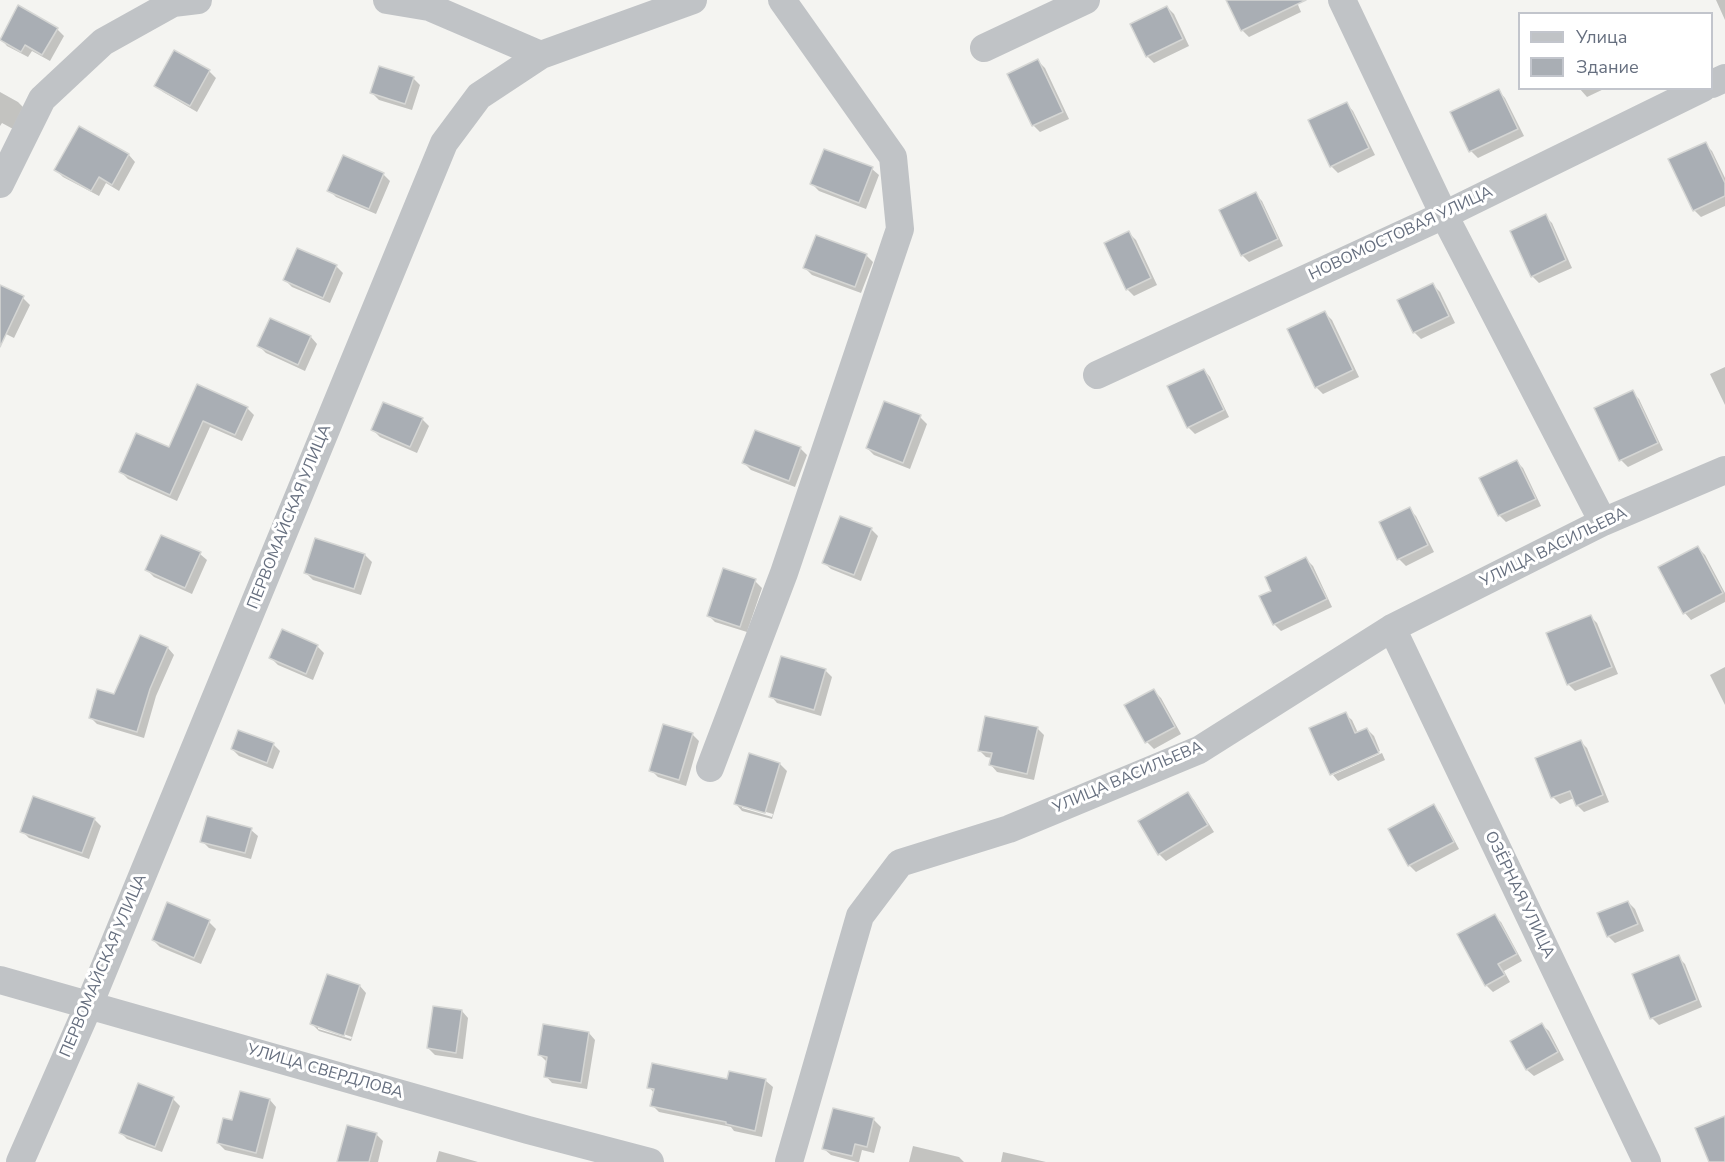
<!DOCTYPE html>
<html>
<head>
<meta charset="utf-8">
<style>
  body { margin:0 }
  #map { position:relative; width:1725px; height:1162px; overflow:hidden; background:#f4f4f1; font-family:"Nunito Sans",sans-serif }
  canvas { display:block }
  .legend { position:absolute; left:1518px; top:12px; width:195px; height:78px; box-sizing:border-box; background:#fff; border:2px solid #c2c5cc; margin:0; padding:8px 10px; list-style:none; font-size:18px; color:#666f7f }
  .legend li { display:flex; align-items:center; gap:12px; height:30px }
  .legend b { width:30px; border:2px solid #c2c5cc }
</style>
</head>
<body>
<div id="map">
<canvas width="1725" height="1162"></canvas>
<ul class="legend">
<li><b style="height:8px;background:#c0c3c6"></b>Улица</li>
<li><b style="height:16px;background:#a9aeb4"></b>Здание</li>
</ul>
</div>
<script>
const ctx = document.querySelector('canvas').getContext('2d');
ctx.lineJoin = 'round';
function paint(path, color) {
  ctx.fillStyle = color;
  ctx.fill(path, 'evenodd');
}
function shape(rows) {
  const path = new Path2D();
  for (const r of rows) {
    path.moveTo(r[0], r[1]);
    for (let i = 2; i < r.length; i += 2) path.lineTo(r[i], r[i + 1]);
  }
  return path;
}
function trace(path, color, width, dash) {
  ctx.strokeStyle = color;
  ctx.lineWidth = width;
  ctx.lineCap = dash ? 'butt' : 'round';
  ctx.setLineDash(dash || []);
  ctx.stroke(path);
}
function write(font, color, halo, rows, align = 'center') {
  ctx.font = font + ' "Nunito Sans",sans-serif';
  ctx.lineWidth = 6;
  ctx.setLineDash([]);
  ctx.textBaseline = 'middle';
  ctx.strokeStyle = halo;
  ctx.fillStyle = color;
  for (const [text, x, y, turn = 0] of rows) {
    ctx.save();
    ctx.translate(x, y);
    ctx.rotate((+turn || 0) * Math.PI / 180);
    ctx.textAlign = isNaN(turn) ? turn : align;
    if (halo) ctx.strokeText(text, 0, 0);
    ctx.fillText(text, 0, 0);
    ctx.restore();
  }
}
const shadow = shape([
  [1228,0,1296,0,1301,12,1249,37,1242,30],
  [1716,0,1725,0,1725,20],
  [1167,7,1174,14,1189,46,1154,63,1147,56],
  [57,29,64,36,50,61,32,51,28,57,7,46,1,39],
  [1038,61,1045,68,1069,119,1040,132,1033,125],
  [209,71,216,78,197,112,163,92,156,85],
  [413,78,420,85,412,110,379,100,372,93],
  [1579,88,1606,88,1587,97],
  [1499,91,1505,98,1524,136,1478,158,1471,151],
  [0,92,18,102,25,109,13,129,2,123,0,126],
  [1347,104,1353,111,1375,155,1338,173,1331,166],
  [79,128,129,155,135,162,119,191,106,183,99,196,63,177,56,170],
  [1705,144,1712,151,1725,178,1725,206,1701,217,1694,210],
  [872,169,879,175,866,209,819,191,812,184],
  [383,174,390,181,376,214,336,197,329,190],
  [1255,194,1262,201,1283,246,1249,262,1242,255],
  [1545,216,1552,223,1572,268,1539,283,1532,276],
  [1129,233,1136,240,1157,285,1134,296,1127,289],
  [866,255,873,262,861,293,812,275,805,268],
  [336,266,343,273,330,303,292,287,285,280],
  [1433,285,1440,292,1455,323,1421,339,1414,332],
  [0,287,23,298,30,305,14,338,0,331],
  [1325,313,1332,320,1359,377,1323,394,1316,387],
  [311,337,317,344,305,371,266,353,259,346],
  [1725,367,1725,405,1710,374],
  [1204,370,1210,377,1229,417,1195,434,1188,427],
  [197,386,247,408,254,415,242,441,210,427,177,501,128,479,121,472,169,449],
  [1632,392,1639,399,1663,450,1628,467,1621,460],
  [920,417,927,424,910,469,874,455,867,448],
  [422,419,429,426,417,453,380,437,373,430],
  [800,448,807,455,795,487,751,470,744,463],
  [1516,461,1523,468,1541,506,1506,522,1499,515,1481,478],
  [1409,509,1416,516,1434,552,1406,566,1399,559,1381,523],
  [871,529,878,536,861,581,831,569,824,563],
  [162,537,200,554,207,560,192,594,154,577,147,570],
  [316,540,365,555,372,562,361,595,313,580,306,573],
  [1698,548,1705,555,1725,593,1725,602,1691,620,1685,613,1660,568],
  [1306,559,1313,566,1332,607,1281,631,1274,624,1261,597,1273,591],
  [755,581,762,588,747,632,715,622,708,615],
  [1590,616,1597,623,1618,674,1575,691,1568,684],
  [141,637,168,648,174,655,156,696,144,738,97,724,90,717,114,696],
  [317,646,324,653,313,680,278,665,271,658],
  [1725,667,1725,705,1710,675],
  [825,670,832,677,821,716,777,703,771,696],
  [1154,691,1161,698,1181,734,1154,749,1147,742,1126,706],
  [1345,714,1352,720,1358,733,1367,729,1374,736,1380,751,1332,772,1332,775,1331,774],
  [1037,728,1044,735,1034,780,997,772,991,765,992,758,986,757,979,750],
  [692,734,699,741,686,786,658,777,651,770],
  [1580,741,1587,748,1609,802,1584,812,1577,805,1574,798,1560,804,1553,797],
  [273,744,280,751,273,769,239,756,232,749],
  [1382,753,1385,760,1338,781,1333,775],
  [750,755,780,764,787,771,772,819,742,811,736,804],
  [742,805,773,814,772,817,742,808],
  [1188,793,1194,800,1214,832,1166,861,1159,854],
  [1433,806,1440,813,1459,849,1416,872,1409,865,1390,830],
  [94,819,101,826,89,859,29,838,22,831],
  [251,830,258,836,251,859,209,848,202,841],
  [1628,902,1635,909,1644,931,1615,943,1608,936],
  [1494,916,1501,922,1522,961,1504,971,1510,982,1493,992,1486,985],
  [209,922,216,929,201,964,160,947,153,940],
  [1678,957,1685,964,1702,1007,1659,1025,1652,1018],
  [360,986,366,993,351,1041,319,1031,312,1024],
  [318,1025,352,1037,351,1039,318,1029],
  [462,1011,468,1018,463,1059,435,1055,428,1048],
  [1542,1025,1549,1031,1564,1060,1534,1076,1527,1070,1512,1041],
  [589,1033,595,1040,587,1089,552,1083,546,1076,547,1062,540,1055],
  [728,1081,766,1081,773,1087,762,1137,734,1131,731,1127,659,1112,652,1105,654,1093,649,1087],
  [173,1099,180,1106,162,1152,127,1139,120,1132],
  [270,1100,276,1107,263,1159,225,1150,218,1143],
  [834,1110,874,1120,881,1127,874,1153,862,1150,859,1162,857,1162,831,1155,824,1149],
  [376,1134,383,1141,378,1162,338,1162],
  [913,1146,959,1157,964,1162,909,1162],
  [439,1151,478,1162,436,1162],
  [1003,1152,1046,1162,1001,1162]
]);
const building = shape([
  [1226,0,1306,0,1241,31,1226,0],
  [18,5,58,28,42,55,25,45,21,52,0,40,18,5],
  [1167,6,1183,39,1146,57,1130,24,1167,6],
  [174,50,210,70,190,106,154,86,174,50],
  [1038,59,1063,112,1032,126,1007,74,1038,59],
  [379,66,414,77,405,104,370,93,379,66],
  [1499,89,1518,129,1469,152,1450,112,1499,89],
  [1347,102,1369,148,1330,167,1308,120,1347,102],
  [79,126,129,154,112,185,99,177,91,191,54,170,79,126],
  [1706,142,1725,183,1725,196,1693,211,1668,159,1706,142],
  [824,149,873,167,859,203,810,184,824,149],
  [343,155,384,173,369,209,327,191,343,155],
  [1256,192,1278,239,1241,256,1219,210,1256,192],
  [1546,214,1566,260,1531,277,1510,231,1546,214],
  [1129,231,1151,278,1126,290,1104,243,1129,231],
  [816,235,867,254,855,287,803,268,816,235],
  [297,248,337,265,323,298,283,280,297,248],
  [1433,283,1449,316,1413,333,1397,300,1433,283],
  [0,285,24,296,0,347,0,285],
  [1325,311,1353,370,1315,388,1287,329,1325,311],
  [270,318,311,336,298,365,257,346,270,318],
  [1204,369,1224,410,1187,428,1167,386,1204,369],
  [197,384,248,407,235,435,203,421,170,495,119,472,136,433,169,447,197,384],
  [1633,390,1658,443,1619,461,1594,408,1633,390],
  [884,401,921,415,903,463,866,448,884,401],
  [383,402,423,418,410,447,371,430,383,402],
  [755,430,801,447,789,481,742,463,755,430],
  [1517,460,1536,499,1498,516,1479,478,1517,460],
  [1410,507,1428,545,1397,560,1379,522,1410,507],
  [840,516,872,528,854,575,822,563,840,516],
  [161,535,201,552,185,588,145,570,161,535],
  [315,538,365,554,354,589,304,573,315,538],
  [1698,546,1723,593,1683,614,1658,567,1698,546],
  [1306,557,1327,599,1273,625,1259,596,1271,591,1265,577,1306,557],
  [723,568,756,579,740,627,707,616,723,568],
  [1591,615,1612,667,1567,685,1546,633,1591,615],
  [282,629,318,645,306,674,269,658,282,629],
  [140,635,168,647,150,689,137,732,89,718,97,689,114,694,140,635],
  [781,656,826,669,814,710,769,697,781,656],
  [1154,689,1175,727,1145,743,1124,705,1154,689],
  [1346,712,1355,733,1367,728,1379,753,1330,775,1309,728,1346,712],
  [985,716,1038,727,1027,774,989,765,992,753,978,751,985,716],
  [663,724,693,733,679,780,649,771,663,724],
  [238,730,274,743,267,763,231,749,238,730],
  [1581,740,1603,795,1576,806,1570,791,1551,798,1535,758,1581,740],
  [749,753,780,763,765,813,734,804,749,753],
  [1188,792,1208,825,1158,855,1138,821,1188,792],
  [33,796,95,818,82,853,20,832,33,796],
  [1434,804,1454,842,1408,866,1388,829,1434,804],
  [207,816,252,828,245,853,200,842,207,816],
  [1628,901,1638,924,1607,937,1597,913,1628,901],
  [167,902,210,920,194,958,152,940,167,902],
  [1495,914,1517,954,1498,964,1505,975,1485,986,1457,934,1495,914],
  [1679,955,1697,1000,1650,1019,1632,974,1679,955],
  [327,974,360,985,344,1036,310,1024,327,974],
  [433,1006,462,1010,456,1053,427,1048,433,1006],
  [1542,1023,1558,1052,1526,1070,1510,1041,1542,1023],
  [543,1024,589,1032,581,1083,544,1077,547,1057,538,1055,543,1024],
  [652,1063,727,1079,729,1071,766,1079,755,1131,726,1124,726,1122,650,1106,654,1089,647,1088,652,1063],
  [138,1083,174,1097,155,1147,119,1133,138,1083],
  [240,1091,270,1099,256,1153,217,1143,223,1118,232,1120,240,1091],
  [833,1108,874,1118,867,1147,855,1144,852,1156,822,1149,833,1108],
  [1725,1116,1725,1162,1709,1162,1695,1128,1725,1116],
  [347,1125,377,1133,369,1162,337,1162,347,1125]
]);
const minor = shape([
  [387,0,429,7,541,55],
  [1342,0,1444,215,1603,522],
  [984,48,1086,0],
  [1712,84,1725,78],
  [0,184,42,99,103,42,173,3,198,0],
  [1097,375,1444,215,1703,88],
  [1392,628,1647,1162],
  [710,768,784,573,900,229,893,157,782,0],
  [0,980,528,1130,650,1162],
  [20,1162,89,1005,444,143,479,96,541,55,693,0],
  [789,1162,860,916,900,863,1009,829,1199,750,1392,628,1603,522,1725,470]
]);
const streetNames = [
  ["НОВОМОСТОВАЯ УЛИЦА",1401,234,-25],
  ["ПЕРВОМАЙСКАЯ УЛИЦА",290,517,-68],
  ["УЛИЦА ВАСИЛЬЕВА",1554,548,-26],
  ["УЛИЦА ВАСИЛЬЕВА",1128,778,-23],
  ["ОЗЁРНАЯ УЛИЦА",1519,895,64],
  ["ПЕРВОМАЙСКАЯ УЛИЦА",104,966,-67],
  ["УЛИЦА СВЕРДЛОВА",325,1072,16]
];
paint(shadow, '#0003');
paint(building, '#a9aeb4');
trace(building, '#d5d6d4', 1.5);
trace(minor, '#c0c3c6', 28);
write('16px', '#666f7f', '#fff', streetNames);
</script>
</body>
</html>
